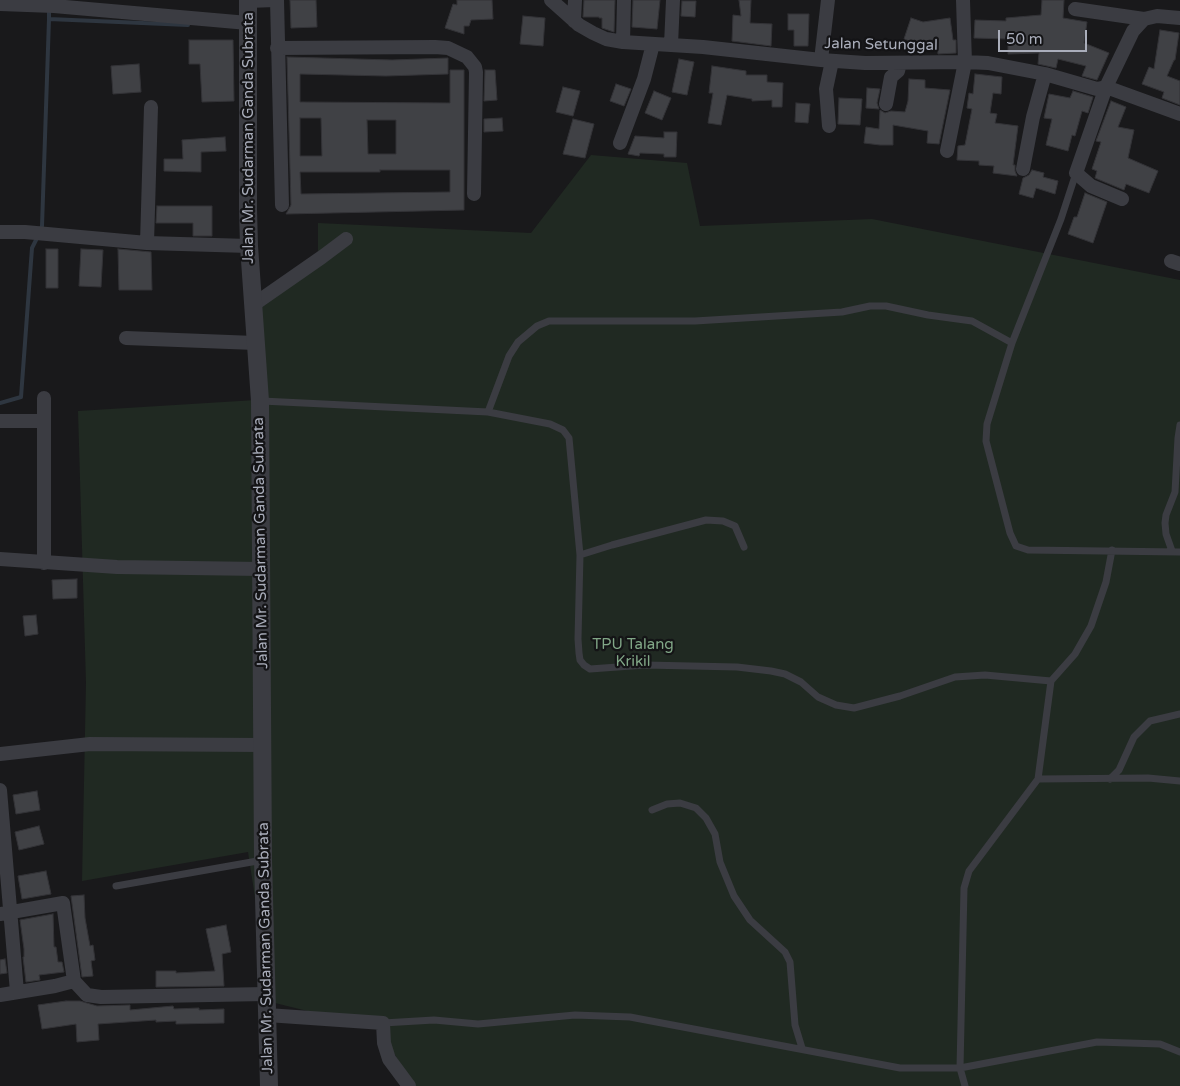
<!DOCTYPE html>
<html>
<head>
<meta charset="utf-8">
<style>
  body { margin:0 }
  #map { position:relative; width:1180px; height:1086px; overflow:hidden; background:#19191b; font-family:"Varela Round",sans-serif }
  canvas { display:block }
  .scale { position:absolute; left:998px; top:30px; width:89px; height:22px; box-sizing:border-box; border:2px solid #aaaebb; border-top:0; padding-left:6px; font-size:15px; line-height:18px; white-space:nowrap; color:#aaaebb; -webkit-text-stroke:4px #141416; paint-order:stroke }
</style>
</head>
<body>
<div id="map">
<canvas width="1180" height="1086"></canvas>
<div class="scale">50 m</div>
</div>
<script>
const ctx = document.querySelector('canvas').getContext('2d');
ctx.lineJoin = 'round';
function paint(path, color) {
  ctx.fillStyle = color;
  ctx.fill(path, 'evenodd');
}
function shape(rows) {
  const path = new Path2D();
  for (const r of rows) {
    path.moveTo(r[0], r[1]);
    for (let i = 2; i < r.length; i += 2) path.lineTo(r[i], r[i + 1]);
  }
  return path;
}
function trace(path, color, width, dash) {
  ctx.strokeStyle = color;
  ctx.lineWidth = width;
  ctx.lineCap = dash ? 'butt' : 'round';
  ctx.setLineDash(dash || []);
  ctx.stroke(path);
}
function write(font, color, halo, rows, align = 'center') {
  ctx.font = font + ' "Varela Round",sans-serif';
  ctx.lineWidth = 4.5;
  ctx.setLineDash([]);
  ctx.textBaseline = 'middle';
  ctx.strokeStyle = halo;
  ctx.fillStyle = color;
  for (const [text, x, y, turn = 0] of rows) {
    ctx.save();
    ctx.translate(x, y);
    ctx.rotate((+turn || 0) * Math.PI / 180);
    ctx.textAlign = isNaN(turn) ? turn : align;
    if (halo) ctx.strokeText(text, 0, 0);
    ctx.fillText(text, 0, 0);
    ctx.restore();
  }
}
const green = shape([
  [591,155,687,163,700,226,872,219,1180,280,1180,1086,413,1086,380,1029,271,1002,248,852,82,881,86,683,78,411,256,400,260,307,318,261,318,223,531,233]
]);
const stream = shape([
  [49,10,49,19,188,25],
  [41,229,42,226,49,19],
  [0,403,21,397,32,248,38,236]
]);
const building = shape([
  [290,0,316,0,317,27,291,28,290,0],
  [457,0,492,0,493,19,471,20,469,26,464,26,464,34,445,28,453,4,457,5,457,0],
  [584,0,615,0,614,32,602,28,602,18,599,18,599,17,583,17,584,0],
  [633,0,660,0,657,29,632,27,633,0],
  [739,0,751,0,750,23,772,24,771,46,732,41,733,15,741,16,739,0],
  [1042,0,1064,0,1063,18,1087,22,1084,43,1109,53,1097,80,1082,76,1086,66,1058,59,1056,68,1038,64,1039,53,1008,54,1008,39,974,38,975,20,1006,21,1006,18,1041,15,1042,0],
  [682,1,696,1,695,17,681,16,682,1],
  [788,14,809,14,808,46,794,46,794,30,788,30,788,14],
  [523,16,545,18,543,46,520,44,523,16],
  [911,18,923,22,950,18,953,40,956,40,956,53,938,54,937,39,922,42,921,45,904,39,911,18],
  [1160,30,1179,33,1175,60,1174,60,1167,76,1180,81,1180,105,1162,98,1164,92,1142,84,1149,67,1154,69,1160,30],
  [189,40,233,40,234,101,202,102,200,64,189,64,189,40],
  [287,57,392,60,448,58,448,74,386,76,300,74,300,102,450,103,450,70,464,70,464,210,286,214,291,205,287,57],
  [300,118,321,118,322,156,300,156,300,118],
  [367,120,396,120,396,154,368,154,367,120],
  [380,170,450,170,450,192,301,194,300,172,380,172,380,170],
  [679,59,694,62,687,95,672,92,679,59],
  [139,64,141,92,113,94,111,66,139,64],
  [712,66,746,71,746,75,767,75,767,82,783,83,782,107,772,107,772,100,752,101,752,99,727,95,721,125,708,123,713,93,709,93,712,66],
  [485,70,495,70,497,100,484,101,485,70],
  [975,74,1002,77,1001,94,993,93,990,113,997,114,995,123,1018,126,1013,165,1015,165,1015,171,1017,176,993,173,994,166,979,165,979,161,957,160,958,146,965,145,972,109,967,108,969,93,973,94,975,74],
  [909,79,925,80,925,88,950,90,939,144,927,143,928,131,893,125,893,145,880,145,864,143,866,127,879,129,880,110,885,113,891,111,905,112,908,101,909,79],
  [616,84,631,89,624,106,610,101,616,84],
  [563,87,580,91,573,116,556,112,563,87],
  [867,88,880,89,877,103,879,109,866,108,867,88],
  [654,91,671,98,662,120,645,113,654,91],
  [1073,91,1093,97,1088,113,1082,111,1075,136,1072,135,1068,151,1046,145,1052,119,1044,118,1049,94,1070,98,1073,91],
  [839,98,862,99,860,125,838,124,839,98],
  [1111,101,1126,107,1118,127,1134,130,1128,158,1158,171,1149,193,1126,184,1124,190,1095,178,1097,171,1092,169,1101,142,1096,141,1111,101],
  [796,103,810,104,808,123,795,122,796,103],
  [502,118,503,131,484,132,484,119,502,118],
  [573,119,594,124,585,158,563,154,573,119],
  [664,132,677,132,676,157,664,157,664,154,640,153,639,156,628,154,635,136,664,138,664,132],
  [225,137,226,151,201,152,201,172,164,171,164,159,183,159,182,140,225,137],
  [1032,170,1044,173,1043,177,1058,181,1055,194,1036,188,1033,198,1019,194,1023,178,1029,175,1032,170],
  [1085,193,1107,202,1093,243,1068,234,1074,217,1077,217,1085,193],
  [157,206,212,206,212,236,193,236,193,223,156,223,157,206],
  [46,249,58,249,58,288,46,288,46,249],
  [81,249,103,250,101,287,79,286,81,249],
  [118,249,151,252,152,290,119,290,118,249],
  [77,579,77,598,53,599,52,580,77,579],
  [36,615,38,634,25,636,23,616,36,615],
  [37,791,40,810,16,814,13,795,37,791],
  [39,826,44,844,19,850,15,832,39,826],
  [46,871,51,894,22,899,18,876,46,871],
  [84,895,85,918,90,946,93,945,95,960,91,961,93,976,82,977,71,896,84,895],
  [53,914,54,947,56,947,58,962,62,962,64,972,39,975,40,980,26,982,23,957,24,957,24,949,20,920,53,914],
  [226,925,231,952,222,954,224,986,156,987,156,971,176,971,176,973,215,971,206,929,226,925],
  [5,959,7,973,0,974,0,960,5,959],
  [66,1001,80,1001,97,1006,130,1005,130,1010,173,1006,174,1009,199,1008,199,1010,224,1009,224,1023,176,1024,176,1021,156,1022,156,1020,98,1024,99,1040,77,1042,76,1024,42,1029,38,1005,66,1001]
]);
const service = shape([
  [1076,173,1061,219,1012,343,987,424,986,441,1010,533,1016,546,1028,550,1180,552],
  [262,401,488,412,550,424,563,430,569,438,580,555,578,639,579,653,580,660,584,665,590,669,645,665,737,667,771,671,785,674,801,682,818,697,836,705,854,708,900,696,955,677,985,675,1051,681],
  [488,412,509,356,518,342,537,326,549,321,695,321,842,312,870,306,886,306,928,315,972,321,1012,343],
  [1172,551,1166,534,1165,523,1166,515,1175,492,1178,438,1180,425],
  [580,555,612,545,706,520,723,521,735,526,744,547],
  [1038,779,1148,778,1180,781],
  [1110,779,1119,770,1134,737,1150,721,1180,714],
  [652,810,667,804,680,803,696,808,706,818,715,834,720,862,734,896,750,920,785,952,790,962,795,1025,802,1048],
  [116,886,263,860],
  [383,1023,434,1020,478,1024,575,1015,630,1017,900,1068,960,1068,1097,1042,1160,1044,1180,1052],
  [965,1086,960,1068,964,888,969,871,1038,779,1051,681,1075,654,1091,626,1106,582,1112,550]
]);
const minor = shape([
  [277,0,282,205],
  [551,0,579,25,593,33,606,39,623,42,703,47,821,60,865,63,965,62,988,63,1045,74,1097,89,1106,87,1133,31,1144,19,1157,16,1180,18],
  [248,1,275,0],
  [0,4,54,6,248,23],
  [1075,9,1144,19],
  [574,21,575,0],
  [623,42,624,0],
  [671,45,673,0],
  [277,48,435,47,448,48,467,57,475,67,476,72,474,194],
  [821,60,828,0],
  [886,104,891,77,898,71,900,63],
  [829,126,826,89,832,61],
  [620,143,644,79,653,44],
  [947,151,965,62,963,0],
  [1023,169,1033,117,1045,74],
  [1122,199,1091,186,1076,173,1106,87,1180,114],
  [0,232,25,232,147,243,249,246],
  [147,243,151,107],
  [1171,261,1180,264],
  [253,305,322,257,346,239],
  [126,338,255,343],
  [44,398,44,563],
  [0,421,44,421],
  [0,559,117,567,261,569],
  [0,754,90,744,262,745],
  [0,790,17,992],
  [0,914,63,903,74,981,87,995,101,997,266,994],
  [0,995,55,986,74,981],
  [267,1015,383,1023,384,1043,389,1059,409,1086]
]);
const tertiary = shape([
  [248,0,248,209,249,246,260,401,263,860,269,1086]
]);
const streetNames = [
  ["Jalan Setunggal",881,45,1],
  ["Jalan Mr. Sudarman Ganda Subrata",249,138,-90],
  ["Jalan Mr. Sudarman Ganda Subrata",261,543,-91],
  ["Jalan Mr. Sudarman Ganda Subrata",266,948,-91]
];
const parkNames = [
  ["TPU Talang",633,645],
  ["Krikil",633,662]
];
paint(green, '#202922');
trace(stream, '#2e3640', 4);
paint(building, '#404145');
trace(building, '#333337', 1);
trace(service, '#3b3c42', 7);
trace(minor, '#3b3c42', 14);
trace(tertiary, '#3b3c42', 18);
write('15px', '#aaaebb', '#141416', streetNames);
write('15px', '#81a787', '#141416', parkNames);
</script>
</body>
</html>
